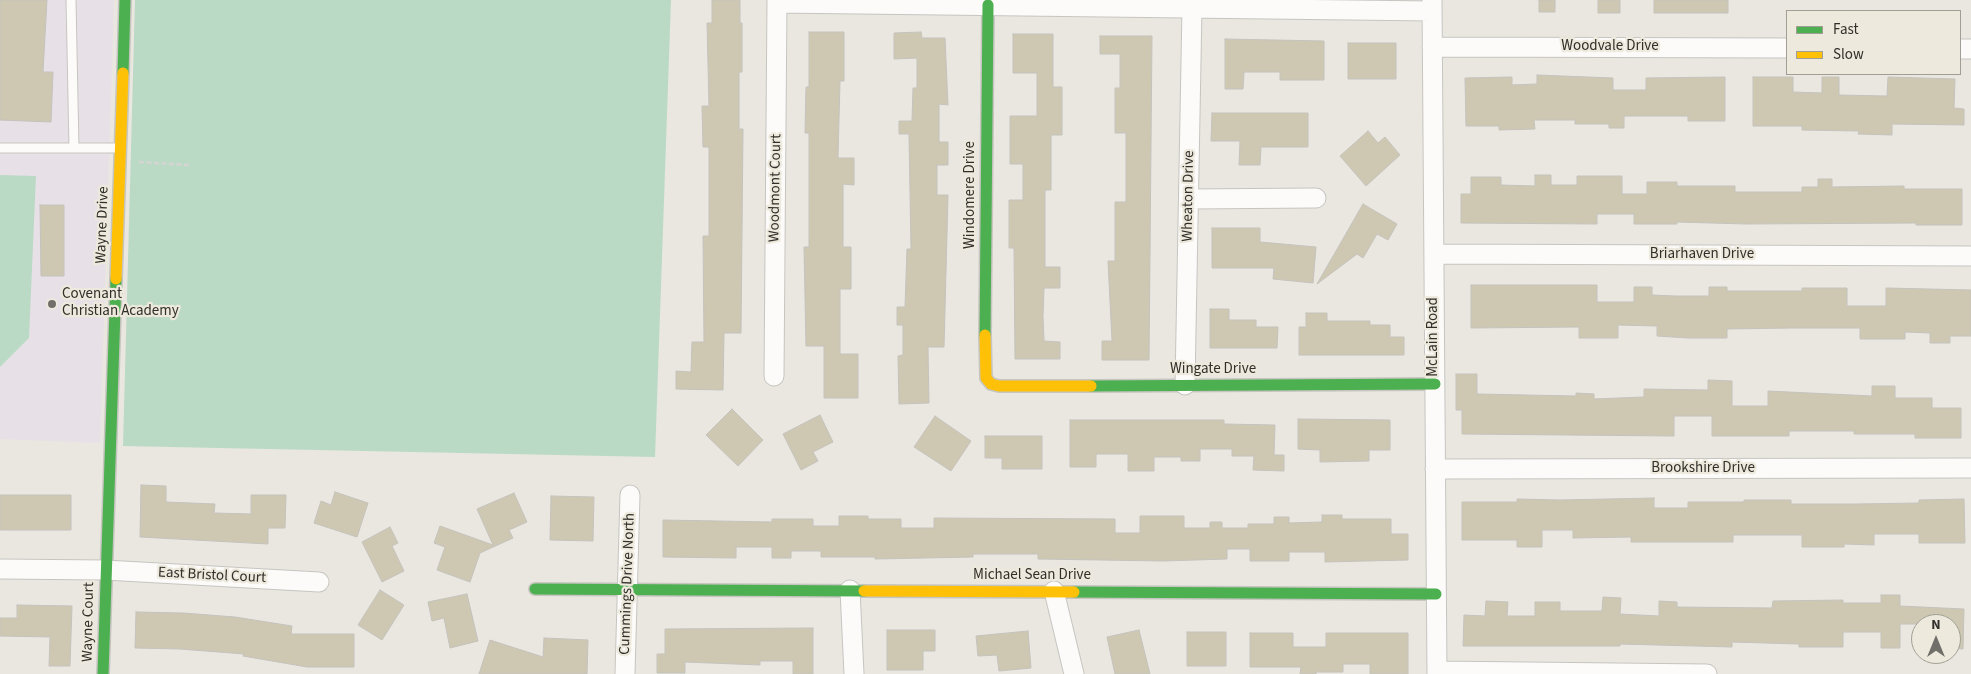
<!DOCTYPE html>
<html>
<head>
<meta charset="utf-8">
<style>
  body { margin:0 }
  #map { position:relative; width:1971px; height:674px; overflow:hidden; background:#e9e7e0; font-family:"Source Sans 3",sans-serif }
  canvas { display:block }
  .legend { position:absolute; left:1786px; top:10px; width:175px; height:65px; box-sizing:border-box; background:#ede9dc; border:1px solid #a19f95; margin:0; padding:6px 9px; list-style:none; font-size:15px; color:#302f2a }
  .legend li { display:flex; align-items:center; gap:10px; height:25px }
  .legend b { width:25px; border:1px solid #a19f95 }
  .north { position:absolute; left:1911px; top:614px; width:50px; height:50px; box-sizing:border-box; background:#ede9dc; border:1px solid #a19f95; border-radius:50%; rotate:0deg; font-size:14px; font-weight:700; line-height:20px; text-align:center; color:#302f2a }
  .north::after { content:''; display:block; margin:auto; width:18px; height:22px; background:#716f6a; clip-path:polygon(50% 0,100% 100%,50% 72%,0 100%) }
</style>
</head>
<body>
<div id="map">
<canvas width="1971" height="674"></canvas>
<ul class="legend">
<li><b style="height:6px;background:#4caf50"></b>Fast</li>
<li><b style="height:6px;background:#ffc107"></b>Slow</li>
</ul>
<div class="north">N</div>
</div>
<script>
const ctx = document.querySelector('canvas').getContext('2d');
ctx.lineJoin = 'round';
function paint(path, color) {
  ctx.fillStyle = color;
  ctx.fill(path, 'evenodd');
}
function shape(rows) {
  const path = new Path2D();
  for (const r of rows) {
    path.moveTo(r[0], r[1]);
    for (let i = 2; i < r.length; i += 2) path.lineTo(r[i], r[i + 1]);
  }
  return path;
}
function trace(path, color, width, dash) {
  ctx.strokeStyle = color;
  ctx.lineWidth = width;
  ctx.lineCap = dash ? 'butt' : 'round';
  ctx.setLineDash(dash || []);
  ctx.stroke(path);
}
function write(font, color, halo, rows, align = 'center') {
  ctx.font = font + ' "Source Sans 3",sans-serif';
  ctx.lineWidth = 4.5;
  ctx.setLineDash([]);
  ctx.textBaseline = 'middle';
  ctx.strokeStyle = halo;
  ctx.fillStyle = color;
  for (const [text, x, y, turn = 0] of rows) {
    ctx.save();
    ctx.translate(x, y);
    ctx.rotate((+turn || 0) * Math.PI / 180);
    ctx.textAlign = isNaN(turn) ? turn : align;
    if (halo) ctx.strokeText(text, 0, 0);
    ctx.fillText(text, 0, 0);
    ctx.restore();
  }
}
const education = shape([
  [0,0,114,0,100,443,0,439]
]);
const green = shape([
  [135,0,671,0,655,457,123,446],
  [0,175,36,176,29,338,0,367]
]);
const building = shape([
  [0,0,47,0,43,72,53,72,51,122,0,120,0,0],
  [712,0,740,0,740,23,742,23,742,72,739,72,739,129,743,129,741,333,724,333,723,390,676,389,676,371,691,372,692,342,704,342,703,236,709,236,709,147,703,147,702,106,709,106,707,23,712,23,712,0],
  [1539,0,1555,0,1555,12,1539,12,1539,0],
  [1598,0,1620,0,1620,13,1598,13,1598,0],
  [1654,0,1728,0,1728,13,1654,13,1654,0],
  [809,32,844,32,844,81,840,81,838,158,854,158,854,185,843,184,843,247,851,247,851,289,840,289,840,354,858,354,858,398,824,398,824,346,806,346,804,247,809,247,809,133,805,133,806,87,809,87,809,32],
  [921,32,922,38,945,38,948,105,939,104,939,142,948,142,948,165,937,165,937,195,948,195,944,347,928,347,929,403,899,404,898,356,903,355,903,325,897,325,897,307,905,307,907,249,911,249,909,134,899,134,899,121,912,121,913,88,917,88,917,58,894,59,894,33,921,32],
  [1013,34,1053,34,1053,87,1062,87,1062,135,1051,135,1051,190,1045,190,1045,267,1060,267,1060,288,1044,288,1043,316,1044,341,1060,342,1060,359,1015,359,1014,248,1009,248,1009,200,1023,200,1023,164,1010,164,1010,116,1037,116,1037,73,1013,73,1013,34],
  [1100,36,1152,36,1149,360,1102,360,1102,341,1112,341,1108,261,1115,261,1115,202,1126,202,1126,133,1115,133,1115,88,1120,88,1120,54,1100,54,1100,36],
  [1225,39,1324,41,1324,80,1280,80,1280,72,1244,72,1243,89,1225,89,1225,39],
  [1348,43,1396,43,1396,79,1348,79,1348,43],
  [1537,75,1613,78,1613,90,1646,90,1646,78,1725,77,1725,121,1688,121,1688,116,1624,116,1624,128,1609,128,1609,124,1575,124,1575,120,1534,120,1535,129,1499,130,1499,126,1466,126,1465,78,1512,77,1512,85,1537,84,1537,75],
  [1753,77,1793,77,1793,92,1822,93,1822,77,1839,77,1839,95,1887,96,1888,77,1955,79,1954,108,1964,109,1964,125,1892,124,1892,135,1858,134,1859,131,1802,130,1802,126,1753,126,1753,77],
  [1212,113,1308,113,1308,147,1261,147,1260,165,1239,165,1240,141,1211,141,1212,113],
  [1368,131,1378,143,1385,137,1400,155,1366,186,1340,156,1368,131],
  [1535,175,1551,175,1551,185,1577,185,1577,176,1622,176,1622,194,1647,194,1647,182,1677,182,1677,186,1735,186,1735,192,1802,192,1802,187,1818,187,1818,179,1832,179,1832,187,1904,186,1904,189,1962,189,1962,225,1916,225,1916,223,1746,224,1677,222,1677,224,1634,224,1634,214,1597,214,1597,224,1461,223,1461,194,1471,194,1471,177,1501,177,1501,185,1535,186,1535,175],
  [1363,204,1397,224,1388,240,1377,234,1363,258,1357,254,1317,284,1363,204],
  [40,205,64,205,64,276,41,276,40,205],
  [1212,228,1260,228,1260,242,1316,247,1313,283,1273,279,1274,268,1212,268,1212,228],
  [1471,285,1597,285,1597,302,1634,302,1634,287,1652,287,1652,295,1675,296,1709,296,1709,287,1727,287,1727,291,1802,291,1802,288,1847,288,1847,306,1886,306,1886,288,1971,290,1971,336,1950,336,1950,343,1930,343,1930,333,1905,332,1905,339,1860,339,1860,328,1792,328,1727,329,1727,338,1688,338,1657,336,1657,326,1618,325,1618,338,1579,338,1579,327,1471,328,1471,285],
  [1210,309,1229,309,1229,320,1256,320,1256,327,1278,327,1277,348,1210,348,1210,309],
  [1306,313,1327,313,1327,321,1370,321,1370,325,1390,325,1390,337,1404,337,1404,355,1299,355,1299,327,1306,327,1306,313],
  [1456,374,1477,374,1477,394,1576,396,1576,393,1594,394,1594,399,1644,397,1644,389,1708,390,1708,380,1732,381,1732,406,1768,406,1768,391,1872,396,1872,386,1895,386,1895,398,1932,398,1932,408,1961,408,1961,438,1915,438,1915,434,1854,434,1854,431,1789,431,1789,436,1712,436,1712,416,1674,416,1674,436,1462,434,1462,410,1456,410,1456,374],
  [732,409,763,440,738,466,706,435,732,409],
  [820,415,833,442,813,452,818,461,801,470,783,434,820,415],
  [935,416,971,441,951,471,914,447,935,416],
  [1298,419,1390,420,1390,450,1369,450,1369,461,1320,462,1320,450,1298,449,1298,419],
  [1070,420,1224,420,1224,424,1275,425,1274,455,1284,455,1284,471,1253,470,1254,456,1232,456,1232,449,1200,449,1200,461,1181,461,1181,457,1154,457,1154,471,1128,471,1128,454,1096,454,1096,467,1070,467,1070,420],
  [985,436,1042,436,1042,469,1002,469,1002,458,985,458,985,436],
  [141,485,166,486,166,502,215,504,214,513,251,514,251,495,286,495,285,528,268,528,268,544,140,537,141,485],
  [335,492,368,503,357,537,314,523,321,501,331,505,335,492],
  [514,493,527,522,509,530,513,538,480,553,470,582,437,570,445,547,434,543,440,526,493,545,477,509,514,493],
  [0,495,71,495,71,530,0,530,0,495],
  [551,496,594,497,593,541,550,540,551,496],
  [1654,498,1654,508,1688,508,1688,502,1744,502,1744,500,1791,500,1791,504,1856,504,1919,503,1919,500,1964,499,1965,543,1919,543,1919,534,1874,534,1874,545,1844,544,1844,547,1802,547,1802,535,1733,535,1733,542,1631,542,1631,537,1573,538,1573,530,1542,530,1542,547,1517,547,1517,540,1462,540,1462,502,1517,502,1517,499,1560,500,1654,498],
  [1322,515,1342,515,1342,519,1391,519,1391,534,1408,534,1408,560,1325,562,1325,552,1289,552,1289,561,1250,561,1250,549,1227,549,1227,559,1163,561,1038,559,1038,554,973,554,973,557,875,559,875,557,821,557,821,551,791,551,791,558,772,558,772,547,736,547,736,558,663,557,663,520,772,522,772,519,813,519,813,526,839,526,839,516,868,516,868,519,901,519,901,528,934,528,934,518,1115,519,1115,533,1140,533,1140,516,1184,516,1184,528,1210,528,1210,522,1222,522,1222,528,1248,528,1248,524,1274,524,1274,517,1289,517,1289,523,1322,522,1322,515],
  [390,527,398,543,392,546,404,571,382,582,362,542,390,527],
  [380,590,404,605,382,640,358,625,380,590],
  [467,594,478,641,450,648,444,618,432,621,428,602,467,594],
  [1881,595,1900,595,1900,606,1964,609,1963,649,1951,648,1951,624,1900,624,1900,648,1881,648,1881,632,1843,632,1843,647,1799,647,1799,644,1732,642,1732,647,1620,644,1620,646,1463,646,1464,615,1485,616,1486,601,1508,602,1507,616,1535,616,1535,602,1560,602,1560,611,1602,611,1603,597,1621,598,1620,614,1659,616,1659,601,1677,602,1677,607,1772,608,1773,601,1843,600,1843,603,1881,603,1881,595],
  [17,605,72,606,70,666,49,666,50,637,0,636,0,618,17,618,17,605],
  [136,612,183,613,235,617,292,626,291,634,354,634,354,667,307,667,243,656,244,654,180,649,135,648,136,612],
  [813,628,813,674,793,674,793,661,760,661,760,665,685,662,685,673,657,673,657,654,665,654,665,629,813,628],
  [887,630,935,630,935,651,923,651,923,670,887,670,887,630],
  [1139,630,1150,674,1115,674,1107,637,1139,630],
  [1028,631,1031,668,999,671,997,655,978,656,976,636,1028,631],
  [1187,632,1226,632,1226,666,1187,666,1187,632],
  [1250,633,1293,633,1293,647,1326,647,1326,633,1408,633,1408,674,1370,674,1370,664,1343,664,1343,672,1316,672,1316,674,1300,674,1301,667,1250,667,1250,633],
  [544,638,588,640,587,674,479,674,490,640,543,657,544,638]
]);
const path = shape([
  [139,162,190,165]
]);
const lane = shape([
  [71,0,74,148],
  [0,148,117,148]
]);
const street = shape([
  [1432,0,1437,674],
  [777,3,1432,11],
  [1432,47,1787,48],
  [1960,49,1971,49],
  [1189,199,1316,198],
  [1434,254,1971,256],
  [774,376,777,0],
  [1185,385,1192,7],
  [1435,469,1971,468],
  [0,569,105,570,319,582],
  [850,590,854,674],
  [1054,591,1074,674],
  [1437,671,1707,674],
  [625,674,630,495]
]);
const fast = shape([
  [123,73,125,0],
  [985,335,988,5],
  [1091,386,1435,384],
  [535,589,864,591],
  [1074,592,1436,594],
  [103,674,116,279]
]);
const slow = shape([
  [116,279,123,73],
  [985,335,986,378,991,384,999,386,1091,386],
  [864,591,1074,592]
]);
const markers = [
  [52,304,5,"#716f6a"]
];
const streetNames = [
  ["Woodvale Drive",1610,47],
  ["Woodmont Court",776,188,-89],
  ["Windomere Drive",971,195,-90],
  ["Wheaton Drive",1189,196,-89],
  ["Wayne Drive",103,225,-88],
  ["Briarhaven Drive",1702,255],
  ["McLain Road",1434,337,-90],
  ["Wingate Drive",1213,370],
  ["Brookshire Drive",1703,469],
  ["East Bristol Court",212,576,3],
  ["Michael Sean Drive",1032,576],
  ["Cummings Drive North",628,584,-88],
  ["Wayne Court",89,622,-89]
];
const poiNames = [
  ["Covenant",62,295],
  ["Christian Academy",62,312]
];
paint(education, '#e8e0e7');
paint(green, '#badac6');
paint(building, '#cec8b3');
trace(building, '#c4c2bc', 1);
trace(lane, '#c7c5c0', 11);
trace(street, '#c7c5c0', 21);
trace(fast, '#c7c5c0', 14);
trace(slow, '#c7c5c0', 14);
trace(path, '#d5d4d2', 2.5, [5, 2.5]);
trace(lane, '#fcfbfa', 9);
trace(street, '#fcfbfa', 19);
trace(fast, '#4caf50', 11);
trace(slow, '#ffc107', 11);
for (const [x, y, r, color] of markers) {
  const dot = new Path2D();
  dot.arc(x, y, r, 0, 2 * Math.PI);
  ctx.fillStyle = color;
  ctx.fill(dot);
  trace(dot, '#ede9dc', 2);
}
write('15px', '#302f2a', '#ede9dc', streetNames);
write('15px', '#302f2a', '#ede9dc', poiNames, 'left');
</script>
</body>
</html>
